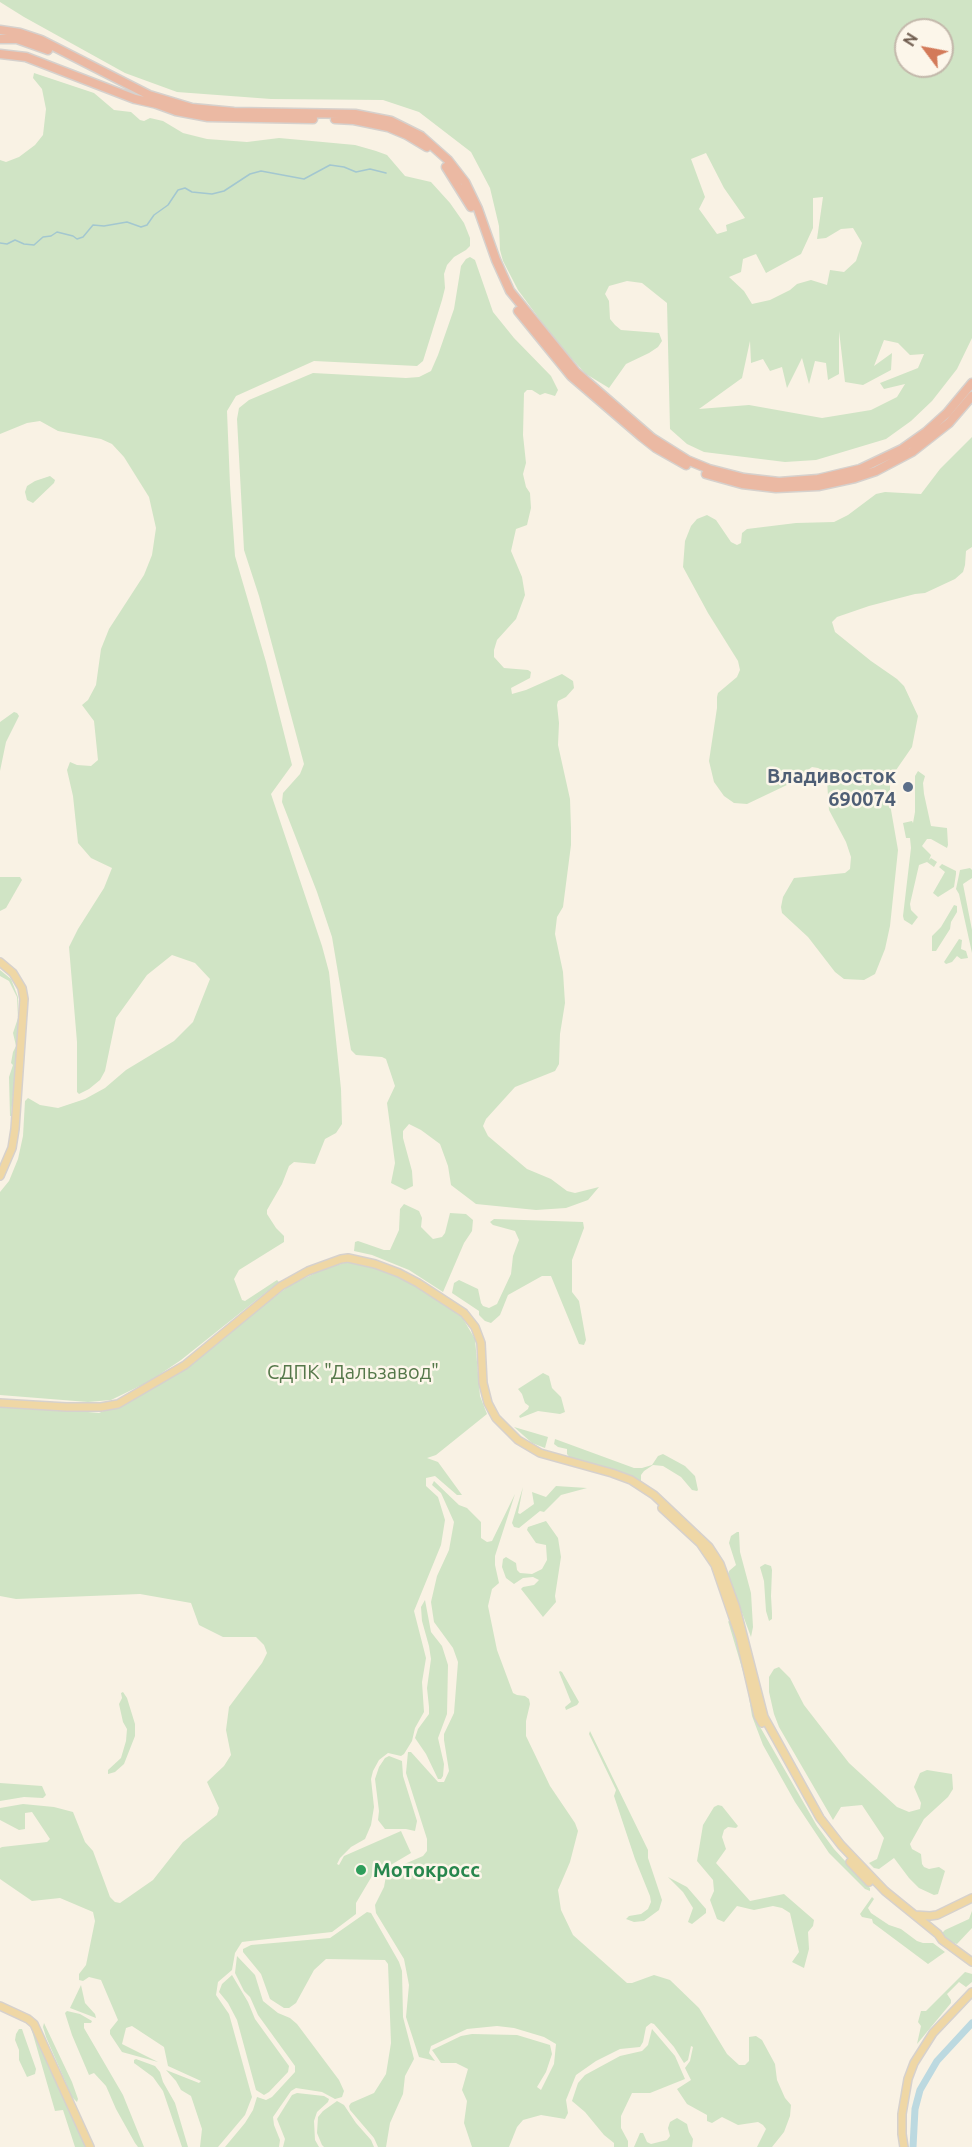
<!DOCTYPE html>
<html>
<head>
<meta charset="utf-8">
<style>
  body { margin:0 }
  #map { position:relative; width:972px; height:2147px; overflow:hidden; background:#f9f2e4; font-family:Ubuntu,sans-serif }
  canvas { display:block }
  .north { position:absolute; left:894px; top:18px; width:60px; height:60px; box-sizing:border-box; background:#fcf6ea; border:2px solid #c3b8ab; border-radius:50%; rotate:302deg; font-size:16px; font-weight:700; line-height:24px; text-align:center; color:#6e5b4d }
  .north::after { content:''; display:block; margin:auto; width:21px; height:27px; background:#d37a59; clip-path:polygon(50% 0,100% 100%,50% 72%,0 100%) }
</style>
</head>
<body>
<div id="map">
<canvas width="972" height="2147"></canvas>
<div class="north">N</div>
</div>
<script>
const ctx = document.querySelector('canvas').getContext('2d');
ctx.lineJoin = 'round';
function paint(path, color) {
  ctx.fillStyle = color;
  ctx.fill(path, 'evenodd');
}
function shape(rows) {
  const path = new Path2D();
  for (const r of rows) {
    path.moveTo(r[0], r[1]);
    for (let i = 2; i < r.length; i += 2) path.lineTo(r[i], r[i + 1]);
  }
  return path;
}
function trace(path, color, width, dash) {
  ctx.strokeStyle = color;
  ctx.lineWidth = width;
  ctx.lineCap = dash ? 'butt' : 'round';
  ctx.setLineDash(dash || []);
  ctx.stroke(path);
}
function write(font, color, halo, rows, align = 'center') {
  ctx.font = font + ' Ubuntu,sans-serif';
  ctx.lineWidth = 5;
  ctx.setLineDash([]);
  ctx.textBaseline = 'middle';
  ctx.strokeStyle = halo;
  ctx.fillStyle = color;
  for (const [text, x, y, turn = 0] of rows) {
    ctx.save();
    ctx.translate(x, y);
    ctx.rotate((+turn || 0) * Math.PI / 180);
    ctx.textAlign = isNaN(turn) ? turn : align;
    if (halo) ctx.strokeText(text, 0, 0);
    ctx.fillText(text, 0, 0);
    ctx.restore();
  }
}
const green = shape([
  [0,0,972,0,972,338,957,369,932,401,911,421,886,439,816,460,785,462,704,452,687,444,670,429,667,303,642,283,627,281,609,286,605,294,609,301,610,319,615,325,621,330,659,333,662,341,658,347,649,353,626,364,609,388,586,374,558,344,518,290,503,261,500,250,499,226,490,188,471,152,419,112,383,100,271,99,177,92,125,73,24,17,0,2],
  [906,30,942,30,942,66,906,66],
  [706,153,724,188,745,218,726,225,727,231,717,234,699,209,705,197,691,159],
  [823,197,817,239,826,238,841,229,853,228,862,243,856,261,844,272,830,270,827,285,811,280,797,284,790,290,770,300,752,304,744,291,729,277,741,272,743,259,756,254,766,273,801,254,813,228,813,198],
  [839,331,845,382,863,385,891,370,892,353,874,366,884,340,898,343,910,355,924,354,918,368,880,383,884,389,905,384,897,397,871,410,822,418,749,405,699,409,742,378,750,341,751,363,763,359,770,371,782,367,787,388,802,358,809,384,815,361,826,363,828,380,839,374],
  [34,73,94,93,114,110,131,112,140,120,144,121,150,118,163,121,183,133,207,139,247,142,279,138,301,140,355,145,376,151,387,155,405,176,431,182,450,203,464,223,470,238,470,246,466,250,454,257,447,265,444,274,445,288,442,300,423,361,417,366,314,361,236,396,227,411,230,485,235,556,266,662,292,765,271,794,322,946,329,972,341,1089,342,1124,336,1133,325,1139,315,1164,294,1162,289,1166,282,1184,267,1210,267,1214,276,1228,284,1236,284,1242,239,1270,234,1279,242,1300,245,1301,277,1280,279,1282,181,1360,150,1381,111,1400,88,1402,0,1395,0,1192,9,1181,18,1159,23,1136,25,1101,28,1098,40,1105,58,1108,85,1099,105,1088,126,1070,174,1041,193,1022,210,979,195,963,172,955,147,975,116,1018,105,1071,100,1080,89,1089,79,1094,77,1092,77,1042,69,947,78,929,104,888,112,868,91,858,78,843,73,796,67,770,70,762,77,765,91,766,98,760,94,721,82,705,88,700,96,685,101,649,109,629,144,575,152,555,156,528,149,497,124,457,112,444,101,439,58,431,40,421,27,423,0,434,0,160,6,162,19,157,35,145,43,135,46,109,42,89,33,78],
  [470,257,475,260,493,312,514,338,551,376,558,390,555,396,545,393,540,395,532,390,527,390,524,393,523,435,526,463,523,474,526,487,530,493,531,508,527,525,516,529,511,551,522,577,525,595,516,619,497,640,494,650,494,657,504,668,528,670,531,672,530,678,511,688,512,694,526,690,562,674,573,681,574,688,566,697,558,701,557,705,559,723,558,745,570,799,571,828,571,845,563,907,557,917,555,934,563,972,565,1003,560,1034,559,1064,555,1071,515,1087,486,1119,483,1126,488,1136,527,1169,551,1179,567,1191,575,1193,599,1187,588,1200,566,1208,536,1210,476,1204,451,1185,448,1166,440,1144,421,1130,409,1124,403,1131,403,1138,412,1171,413,1186,405,1190,391,1183,395,1163,387,1103,395,1086,386,1059,382,1057,356,1055,351,1050,332,937,317,892,282,802,283,793,300,774,304,764,259,596,244,550,237,419,239,408,249,400,313,373,406,378,419,377,431,371,438,355,454,309,461,266,466,259],
  [972,437,972,547,966,551,965,565,963,572,955,579,925,593,915,594,869,606,837,617,832,622,835,632,871,661,897,679,904,686,918,716,912,747,894,773,890,784,890,804,898,850,890,926,885,949,875,974,864,980,844,979,835,972,808,937,782,913,781,907,783,897,794,878,845,873,850,869,851,857,846,842,829,810,827,781,824,771,818,768,812,767,789,784,747,804,734,803,724,796,714,782,709,761,717,708,717,697,718,693,737,677,740,670,738,661,708,613,683,567,685,541,691,526,697,519,707,515,716,520,731,542,737,545,741,543,742,533,747,529,796,523,834,522,848,515,876,494,885,492,921,494,940,469],
  [50,476,55,480,54,483,33,503,27,500,25,492,27,486,35,481],
  [14,712,17,713,19,716,6,742,0,771,0,722],
  [918,771,925,776,923,783,924,794,931,826,947,828,948,845,947,848,931,839,927,839,922,846,931,855,929,860,931,858,937,862,934,867,927,862,919,865,910,904,911,910,918,917,912,925,904,920,903,916,911,848,910,838,906,838,903,823,912,821,913,823,915,812,915,776],
  [942,864,956,871,956,874,954,887,938,897,933,893,945,872,939,867],
  [970,868,972,870,972,878,963,884,972,930,972,953,959,894,956,889,960,870],
  [0,877,20,877,22,880,6,908,0,911],
  [954,905,957,906,957,912,951,922,950,929,936,951,932,951,932,936,941,927],
  [959,939,962,940,961,949,966,951,968,958,961,959,957,956,952,962,946,964,944,962],
  [0,970,11,979,18,997,19,1030,11,1116,10,1116,9,1077,13,1065,11,1063,13,1052,16,1046,13,1033,18,1018,17,997,9,981,0,976],
  [404,1204,419,1211,422,1218,421,1227,433,1239,442,1237,445,1233,450,1213,466,1214,473,1220,472,1231,464,1243,443,1292,409,1270,372,1255,354,1251,355,1242,358,1241,384,1250,390,1250,399,1230,400,1209],
  [494,1219,583,1222,584,1228,572,1260,572,1292,579,1301,586,1340,584,1345,579,1344,551,1276,542,1276,508,1295,500,1315,491,1323,485,1321,479,1315,479,1311,452,1293,454,1283,459,1280,478,1289,481,1303,483,1306,489,1308,497,1304,511,1274,513,1256,519,1240,515,1231,493,1225,490,1222],
  [348,1262,372,1266,398,1276,413,1283,462,1317,475,1339,480,1396,487,1414,436,1455,427,1458,438,1462,462,1495,457,1495,435,1476,426,1478,426,1486,438,1497,445,1520,441,1545,414,1611,426,1658,422,1682,424,1712,415,1728,412,1741,404,1754,401,1756,388,1753,379,1760,373,1771,371,1779,374,1807,371,1825,365,1839,351,1847,340,1858,337,1864,339,1865,344,1856,401,1831,411,1853,372,1876,356,1903,356,1914,332,1932,250,1941,242,1942,240,1945,235,1953,232,1970,218,1982,216,1995,229,2014,252,2097,245,2115,218,2147,200,2147,202,2129,191,2096,181,2090,176,2081,166,2070,199,2083,201,2081,168,2066,164,2047,132,2026,126,2028,122,2044,158,2062,122,2052,110,2034,110,2030,118,2020,101,1980,89,1977,83,1981,79,1980,79,1974,86,1965,95,1921,93,1912,60,1898,32,1901,0,1879,0,1848,2,1847,47,1842,50,1839,32,1812,25,1813,25,1829,19,1830,0,1820,0,1808,23,1804,54,1807,73,1812,85,1842,93,1851,110,1897,115,1902,120,1903,153,1880,183,1842,217,1815,219,1808,207,1782,224,1766,231,1755,226,1730,229,1707,262,1663,267,1653,264,1645,256,1637,223,1637,199,1625,191,1603,140,1594,16,1599,0,1596,0,1404,99,1413,143,1394,185,1367,290,1285,324,1269],
  [543,1373,549,1376,552,1388,561,1397,565,1412,560,1414,538,1411,520,1418,519,1416,528,1409,529,1406,525,1403,522,1394,518,1389],
  [514,1427,548,1437,545,1448,532,1443],
  [555,1439,634,1468,642,1468,652,1465,658,1456,663,1454,685,1466,695,1476,698,1490,697,1491,692,1490,681,1477,663,1466,653,1465,644,1471,641,1475,641,1482,639,1483,611,1469,571,1459,567,1454,567,1449,558,1447,554,1444],
  [434,1481,459,1505,467,1508,481,1522,481,1538,487,1542,492,1541,515,1494,495,1556,495,1565,499,1583,492,1589,488,1606,497,1650,513,1693,517,1695,525,1696,529,1699,530,1704,526,1721,526,1736,550,1786,575,1823,578,1831,570,1862,558,1890,561,1910,573,1935,627,1983,632,1983,654,1975,670,1980,699,2008,727,2054,739,2065,745,2065,749,2061,749,2037,756,2036,762,2040,775,2064,777,2080,785,2098,791,2105,790,2116,784,2132,772,2147,757,2147,766,2129,763,2125,758,2122,738,2125,722,2117,712,2123,707,2121,707,2115,687,2104,677,2089,691,2080,685,2068,690,2061,693,2047,691,2046,688,2060,684,2063,674,2047,654,2024,651,2023,646,2027,643,2042,640,2047,620,2049,596,2061,576,2075,566,2100,568,2113,565,2119,541,2115,523,2120,517,2127,509,2147,472,2147,464,2123,467,2101,462,2090,468,2069,456,2063,441,2063,432,2050,461,2036,472,2034,517,2035,550,2045,552,2054,546,2072,537,2087,541,2090,554,2064,556,2044,544,2037,514,2028,497,2026,467,2029,431,2046,429,2053,435,2061,419,2057,406,2017,409,1985,404,1959,376,1913,375,1905,384,1887,386,1876,393,1869,423,1856,427,1851,427,1839,406,1773,408,1752,411,1752,438,1782,444,1782,449,1771,444,1740,444,1734,454,1713,458,1662,453,1648,434,1622,431,1602,437,1576,449,1550,454,1522,441,1493,432,1485],
  [556,1486,587,1488,561,1495,544,1512,540,1511,519,1528,514,1527,512,1523,523,1487,518,1513,520,1514,534,1504,532,1492,546,1497],
  [546,1521,558,1538,561,1557,555,1596,556,1602,543,1617,521,1589,523,1587,534,1585,539,1580,533,1577,523,1578,514,1584,506,1578,502,1567,503,1559,506,1557,516,1563,517,1570,520,1573,532,1574,542,1569,547,1560,546,1545,536,1543,527,1530,528,1527],
  [737,1532,739,1532,740,1552,751,1593,753,1627,751,1637,728,1575,729,1571,736,1565,729,1543,731,1536],
  [765,1564,771,1566,772,1570,771,1596,772,1613,772,1619,769,1621,766,1611,764,1581,760,1567],
  [425,1600,431,1632,442,1646,448,1665,447,1714,438,1738,444,1764,443,1776,441,1779,438,1779,426,1754,415,1738,418,1729,429,1714,429,1707,427,1688,431,1659,429,1646,422,1621,421,1607],
  [728,1621,732,1623,740,1649,759,1725,817,1826,834,1849,870,1888,870,1891,865,1889,829,1853,795,1802,763,1745,752,1716,747,1685],
  [779,1667,790,1678,804,1705,849,1763,897,1807,909,1812,920,1809,921,1803,914,1787,920,1773,927,1770,952,1774,953,1789,948,1797,924,1819,910,1844,912,1849,921,1854,922,1864,924,1867,929,1869,939,1867,945,1871,938,1894,934,1895,919,1888,909,1878,894,1858,879,1869,874,1868,869,1863,877,1859,884,1838,862,1805,841,1807,833,1820,779,1727,774,1714,769,1692,769,1677,774,1669],
  [560,1671,562,1672,579,1702,577,1705,566,1710,565,1707,571,1702,559,1672],
  [123,1692,127,1698,135,1724,135,1736,124,1764,115,1772,108,1774,108,1770,121,1758,126,1741,127,1729,123,1722,119,1704,122,1698,121,1693],
  [590,1731,648,1850,648,1858,662,1900,659,1910,644,1921,634,1922,626,1919,629,1916,641,1914,648,1909,651,1902,650,1896,635,1859,614,1796,616,1790,589,1734],
  [389,1756,402,1761,403,1776,417,1821,415,1831,406,1829,385,1829,378,1820,379,1811,375,1779,379,1767,385,1758],
  [0,1783,42,1786,46,1795,43,1798,24,1797,0,1801],
  [718,1805,722,1806,738,1826,736,1828,728,1827,724,1830,722,1837,726,1849,716,1863,750,1901,784,1894,814,1920,813,1926,808,1932,809,1949,804,1968,792,1962,799,1952,790,1913,782,1908,773,1906,754,1910,737,1906,724,1922,717,1919,710,1900,714,1891,713,1880,697,1861,703,1825,714,1807],
  [668,1877,687,1887,706,1909,706,1913,692,1924,688,1922,693,1908,683,1892],
  [872,1897,874,1899,868,1908,871,1913,889,1925,901,1929,917,1941,923,1943,933,1943,945,1952,928,1964,873,1923,872,1919,862,1917,860,1914],
  [972,1911,972,1928,957,1944,953,1943,944,1936,942,1933,945,1930,969,1919],
  [367,1912,371,1913,399,1962,402,1971,403,2017,414,2059,405,2076,403,2094,390,2123,386,2147,378,2147,374,2138,350,2110,349,2106,351,2103,374,2093,386,2074,391,2043,388,1964,385,1960,326,1959,314,1970,296,2003,289,2008,284,2008,270,1999,261,1974,243,1952,243,1949,251,1945,330,1938],
  [237,1956,255,1975,263,2001,278,2013,290,2018,297,2024,339,2080,344,2091,342,2097,335,2099,322,2092,296,2088,291,2091,273,2117,274,2125,280,2140,279,2147,225,2147,245,2123,253,2110,257,2097,266,2100,272,2097,295,2072,295,2066,258,2015,250,1997,244,1991,235,1973],
  [965,1972,972,1974,972,1982,966,1987,959,1982,947,1994,951,2000,951,2003,917,2044,921,2026,918,2022,921,2011,926,2011],
  [232,1975,248,2002,255,2019,289,2066,288,2072,269,2092,264,2095,256,2090,237,2020,228,2003,219,1992,222,1984],
  [81,1985,85,2003,95,2014,96,2018,70,2008],
  [67,2011,80,2014,92,2021,91,2023,84,2023,84,2028,123,2095,144,2147,138,2147,135,2143,116,2109,106,2086,94,2073,89,2075,72,2035,65,2013],
  [44,2023,72,2082,78,2099,77,2102,72,2097,46,2037,43,2027],
  [30,2024,77,2125,85,2147,75,2147,63,2110,55,2111],
  [19,2029,22,2029,24,2035,36,2069,35,2074,27,2077,19,2060,19,2050,15,2040,16,2034],
  [652,2029,675,2056,685,2079,650,2093,632,2093,621,2116,621,2128,628,2141,628,2147,614,2147,614,2143,604,2135,585,2112,572,2101,578,2083,585,2075,620,2056,642,2051,648,2045],
  [136,2059,155,2066,160,2072,163,2082,175,2103,188,2147,182,2147,163,2091,153,2077,134,2063,134,2060],
  [297,2093,324,2096,329,2099,328,2102,317,2112,314,2121,315,2140,319,2147,283,2147,285,2139,277,2119,292,2095],
  [337,2101,344,2105,356,2123,371,2140,374,2147,324,2147,322,2145,317,2133,318,2117,323,2111],
  [677,2118,687,2124,689,2132,693,2139,692,2147,634,2147,640,2133,643,2133,647,2142,651,2144,667,2140,670,2136,668,2128,670,2122]
]);
const stream = shape([
  [0,243,7,244,15,240,24,244,34,245,43,237,51,236,57,232,73,236,77,239,83,237,93,225,104,226,127,222,141,227,147,225,154,215,168,205,178,190,185,188,192,192,212,194,224,191,250,174,261,171,304,179,330,165,344,167,356,172,370,169,386,173]
]);
const river = shape([
  [913,2147,915,2109,920,2090,937,2061,972,2023]
]);
const major = shape([
  [0,962,13,973,22,988,24,999,15,1129,12,1148,0,1176],
  [0,1403,66,1407,101,1407,118,1404,185,1365,281,1286,308,1271,341,1259,348,1258,375,1264,399,1273,418,1283,464,1313,475,1327,481,1343,483,1383,488,1403,496,1418,518,1440,540,1453,612,1473,631,1480,654,1495,709,1547,720,1564,736,1608,764,1717,820,1818,841,1845,885,1891,938,1934,942,1940,972,1962],
  [662,1508,700,1543,715,1565,740,1638,758,1716,762,1723],
  [850,1862,869,1882],
  [915,1915,930,1916,937,1915,972,1898],
  [0,2006,28,2019,34,2024,90,2147],
  [904,2147,902,2134,902,2114,908,2079,914,2063,933,2033,972,1992]
]);
const highway = shape([
  [0,30,20,33,41,40,149,95,192,108,234,112,355,114,391,121,421,136,448,160,465,182,478,209,496,260,510,291,576,372,652,438,687,460,709,469,744,478,779,482,818,479,860,469,902,449,926,432,947,413,972,383],
  [0,39,17,39,48,50],
  [0,54,26,57,135,99,157,104],
  [154,103,176,111,208,117,313,119],
  [335,119,354,120,388,127,407,135,427,147],
  [446,167,471,207],
  [518,311,571,376,642,437,656,448,686,465],
  [706,474,742,484,776,488,818,486,855,478,876,471,912,452,949,423,972,396]
]);
const markers = [
  [908,787,6,"#5c6f8a"],
  [361,1870,6,"#2e9e5b"]
];
const serviceNames = [
  ["Владивосток",896,776],
  ["690074",896,799]
];
const parkNames = [
  ["СДПК \"Дальзавод\"",353,1372]
];
const leisureNames = [
  ["Мотокросс",373,1870]
];
paint(green, '#d0e4c5');
trace(stream, '#a3c7d0', 1.5);
trace(river, '#bcd9e0', 7);
trace(major, '#d6d1cd', 10);
trace(highway, '#d6d1cd', 11);
trace(major, '#efd7a5', 7);
trace(highway, '#ebb9a3', 8);
for (const [x, y, r, color] of markers) {
  const dot = new Path2D();
  dot.arc(x, y, r, 0, 2 * Math.PI);
  ctx.fillStyle = color;
  ctx.fill(dot);
  trace(dot, '#fcf6ea', 2);
}
write('bold 20px', '#4e5e75', '#fcf6ea', serviceNames, 'right');
write('20px', '#55784a', '#fcf6ea', parkNames);
write('bold 20px', '#27864d', '#fcf6ea', leisureNames, 'left');
</script>
</body>
</html>
